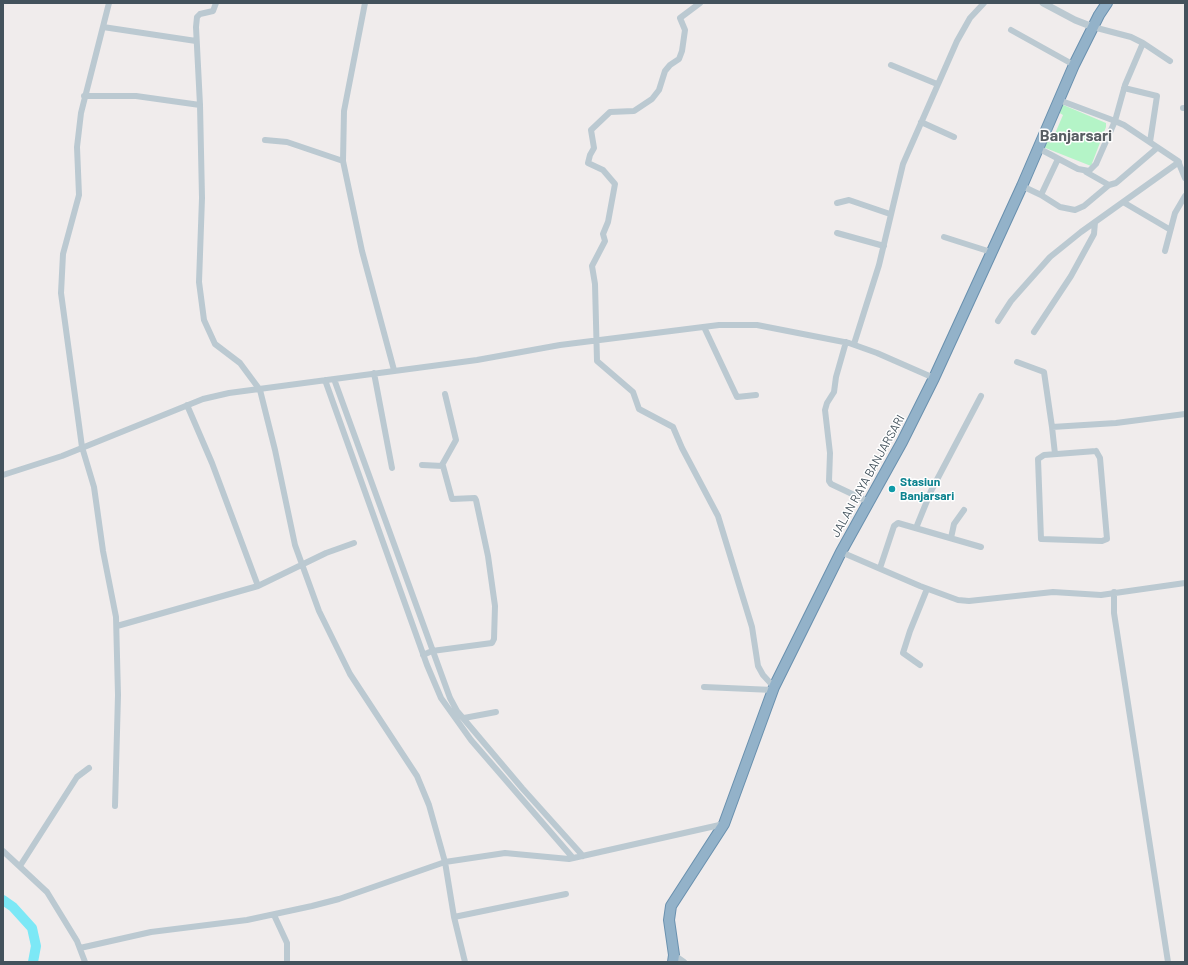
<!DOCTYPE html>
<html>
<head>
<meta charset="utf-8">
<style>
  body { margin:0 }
  #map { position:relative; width:1188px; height:965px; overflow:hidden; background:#f0ecec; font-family:Barlow,sans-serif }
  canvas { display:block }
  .frame { position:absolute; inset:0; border:4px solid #43525c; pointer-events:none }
</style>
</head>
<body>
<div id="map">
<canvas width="1188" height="965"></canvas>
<div class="frame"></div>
</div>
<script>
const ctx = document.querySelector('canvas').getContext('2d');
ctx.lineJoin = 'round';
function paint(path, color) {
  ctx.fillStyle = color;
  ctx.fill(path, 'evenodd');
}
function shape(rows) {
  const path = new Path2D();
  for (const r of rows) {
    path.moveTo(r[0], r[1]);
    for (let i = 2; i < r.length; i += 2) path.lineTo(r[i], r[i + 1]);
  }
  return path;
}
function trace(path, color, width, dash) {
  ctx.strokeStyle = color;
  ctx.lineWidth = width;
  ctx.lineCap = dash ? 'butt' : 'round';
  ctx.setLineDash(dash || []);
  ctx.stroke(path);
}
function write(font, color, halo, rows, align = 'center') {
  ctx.font = font + ' Barlow,sans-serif';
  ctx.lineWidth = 3;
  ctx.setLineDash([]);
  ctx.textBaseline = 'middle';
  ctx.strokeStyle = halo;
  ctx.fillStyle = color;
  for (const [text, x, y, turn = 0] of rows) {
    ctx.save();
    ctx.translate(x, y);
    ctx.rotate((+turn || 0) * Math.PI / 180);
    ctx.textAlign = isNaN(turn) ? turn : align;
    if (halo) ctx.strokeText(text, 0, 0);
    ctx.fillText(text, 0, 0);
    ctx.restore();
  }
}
const green = shape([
  [1061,104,1106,123,1106,127,1091,166,1043,147,1046,141,1051,143,1063,115,1058,112]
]);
const river = shape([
  [3,900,13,907,32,928,36,946,33,962]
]);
const minor = shape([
  [109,3,81,113,77,147,79,195,63,254,61,293,82,447,94,487,103,551,116,617,118,695,115,806],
  [216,3,213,11,200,14,197,17,196,27,200,105,202,198,199,282,204,320,215,344,240,363,260,390,275,450,295,545,319,611,350,674,417,776,429,805,445,862,454,917,465,962],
  [365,3,344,111,343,161,362,251,394,370],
  [700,3,680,18,685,30,682,51,679,59,670,65,665,71,659,90,652,99,634,111,610,112,591,130,594,148,590,155,588,163,603,170,615,184,608,222,603,234,605,241,592,266,595,284,597,361,633,392,639,409,673,427,682,448,718,516,752,627,758,666,763,675,774,687],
  [103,27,196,41],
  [1093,27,1131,37,1143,43,1170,61],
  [1011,30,1074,65],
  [891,65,937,84],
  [1124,88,1157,96,1150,142],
  [84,96,136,96,200,105],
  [1059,100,1115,121,1125,85,1143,43],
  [1183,108,1185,108],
  [921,122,954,137],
  [265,140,287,142,343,161],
  [1038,148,1078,169,1089,171,1096,164,1115,121,1124,125,1178,161,1185,178],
  [1086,172,1109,185,1116,183,1157,148],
  [1022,186,1041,195,1058,159],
  [1041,195,1060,207,1075,210,1084,206,1109,185],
  [1123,202,1169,229],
  [837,203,849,200,890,214],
  [837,233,884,246],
  [944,237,991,252],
  [1165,251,1175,213,1185,196],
  [998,321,1011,301,1050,257,1081,232,1179,162],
  [704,327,737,397,756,395],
  [1034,332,1071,276,1094,234,1095,222],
  [846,342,836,377,834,392,827,403,825,410,830,453,829,481,831,484,869,502],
  [854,344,879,265,903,164,957,41,970,18,984,3],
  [1017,362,1044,372,1052,427,1116,423,1185,414],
  [374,373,392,468],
  [334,379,450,698,457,711,522,788,583,856],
  [325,380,427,665,441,698,471,740,573,858],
  [187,405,212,463,258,586],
  [1052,427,1055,454],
  [1096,451,1100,458,1107,539,1102,541,1041,539,1038,459,1044,455,1096,451],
  [422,465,443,466,452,499,475,498,476,500,488,556,495,606,494,639,492,643,432,651,423,655],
  [442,465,456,440,445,394],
  [3,475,62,456,203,399,229,393,477,360,560,345,719,325,757,325,849,343,877,353,934,378],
  [916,528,931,491,981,396],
  [951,538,954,524,964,510],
  [841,552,920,586,958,600,969,601,1053,592,1101,595,1185,583],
  [880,568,894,526,898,523,981,547],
  [1114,592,1114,613,1168,962],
  [117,626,258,586,326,553,354,543],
  [920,665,903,653,910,631,927,589],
  [704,687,773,690],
  [464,718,496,712],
  [3,851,47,892,77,941,85,962],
  [20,866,77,777,89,768],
  [274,915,287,943,287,962],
  [454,917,566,894],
  [80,948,151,932,247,920,312,906,339,899,445,862,505,853,569,859,724,824],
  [674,955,684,962]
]);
const tertiary = shape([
  [1043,3,1075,20,1093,27]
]);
const trunk = shape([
  [673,962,674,955,669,920,671,906,724,824,774,687,841,552,902,442,934,378,1022,186,1074,65,1099,15,1107,3]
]);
const markers = [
  [892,489,4,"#0f9aa8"]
];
const streetNames = [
  ["JALAN RAYA BANJARSARI",868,476,-61]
];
const cultureNames = [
  ["Stasiun",900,482],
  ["Banjarsari",900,496]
];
const districtNames = [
  ["Banjarsari",1076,136]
];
paint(green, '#b4f4c7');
trace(river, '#7ce8f6', 10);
trace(trunk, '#6990ae', 12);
trace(minor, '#bbc9d1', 6);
trace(tertiary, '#bbc9d1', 7);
trace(trunk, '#93b2c9', 10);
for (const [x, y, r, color] of markers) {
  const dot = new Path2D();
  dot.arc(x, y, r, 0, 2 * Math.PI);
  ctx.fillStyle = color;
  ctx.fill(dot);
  trace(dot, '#fff', 1.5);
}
write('12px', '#43525c', '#fff', streetNames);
write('bold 12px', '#0d838f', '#fff', cultureNames, 'left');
write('bold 16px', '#585e62', '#fff', districtNames);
</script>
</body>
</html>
